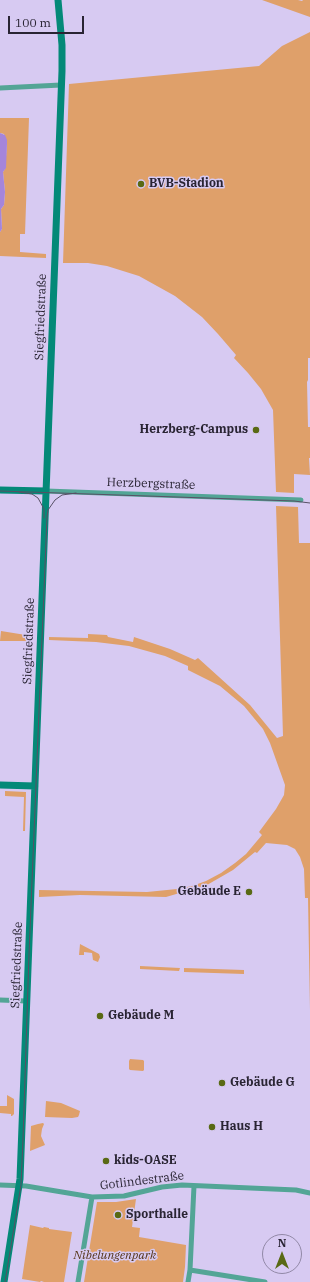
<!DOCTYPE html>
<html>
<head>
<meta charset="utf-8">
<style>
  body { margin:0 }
  #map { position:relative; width:310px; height:1282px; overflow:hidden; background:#d7caf2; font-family:"IBM Plex Serif",serif }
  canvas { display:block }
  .north { position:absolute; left:262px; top:1234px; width:40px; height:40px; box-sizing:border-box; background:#d7caf2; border:1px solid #9188a6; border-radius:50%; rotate:0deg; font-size:11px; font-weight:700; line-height:16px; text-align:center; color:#292433 }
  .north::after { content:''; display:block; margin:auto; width:14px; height:18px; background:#596914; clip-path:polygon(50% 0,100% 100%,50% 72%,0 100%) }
  .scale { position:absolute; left:8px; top:16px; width:76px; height:18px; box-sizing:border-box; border:2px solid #292433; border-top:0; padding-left:5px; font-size:12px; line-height:14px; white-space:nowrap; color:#292433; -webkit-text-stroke:3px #d7caf2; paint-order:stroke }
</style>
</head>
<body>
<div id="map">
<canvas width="310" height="1282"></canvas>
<div class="north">N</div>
<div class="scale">100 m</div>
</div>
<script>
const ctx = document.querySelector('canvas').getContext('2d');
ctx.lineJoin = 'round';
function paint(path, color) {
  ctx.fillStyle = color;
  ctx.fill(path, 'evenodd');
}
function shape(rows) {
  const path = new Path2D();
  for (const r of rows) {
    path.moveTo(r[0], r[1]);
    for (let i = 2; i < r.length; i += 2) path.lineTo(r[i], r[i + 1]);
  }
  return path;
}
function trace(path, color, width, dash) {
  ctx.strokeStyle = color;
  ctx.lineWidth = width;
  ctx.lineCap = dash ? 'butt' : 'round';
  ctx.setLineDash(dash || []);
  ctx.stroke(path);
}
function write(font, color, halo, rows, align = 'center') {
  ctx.font = font + ' "IBM Plex Serif",serif';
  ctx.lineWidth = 3;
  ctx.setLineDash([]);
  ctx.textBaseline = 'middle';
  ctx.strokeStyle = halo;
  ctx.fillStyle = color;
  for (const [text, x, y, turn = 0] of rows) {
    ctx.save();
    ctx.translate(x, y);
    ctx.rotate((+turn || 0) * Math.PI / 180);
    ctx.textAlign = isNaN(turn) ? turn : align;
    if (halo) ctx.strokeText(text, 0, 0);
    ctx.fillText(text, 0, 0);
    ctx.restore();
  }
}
const green = shape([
  [262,0,298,0,302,1,303,0,310,0,310,17],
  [310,32,310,358,308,358,308,380,307,382,308,427,310,427,310,458,309,458,310,475,294,474,294,493,276,492,273,410,261,389,248,373,234,358,236,355,218,334,202,317,175,296,139,276,107,266,88,263,63,263,69,84,259,66,282,46],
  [0,118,29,118,25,234,20,234,20,252,46,254,46,258,0,256,0,232,2,229,1,209,4,205,5,192,3,172,5,169,7,144,4,134,0,133],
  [276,506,298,507,299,543,310,543,310,1010,308,898,305,898,304,869,300,857,295,849,287,845,266,843,257,853,255,852,233,870,207,885,166,897,80,895,39,897,39,890,147,892,177,889,192,886,206,881,221,873,235,863,246,854,262,835,259,832,276,809,284,795,285,785,270,743,263,729,244,706,220,686,188,670,188,666,165,656,129,646,96,642,49,640,49,637,88,638,88,634,107,635,108,637,133,642,134,637,170,649,195,660,198,658,250,705,277,738,283,736],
  [1,631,32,636,32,641,0,641],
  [5,791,26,792,25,831,23,831,24,797,5,796],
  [80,944,99,954,100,957,98,962,93,960,92,953,84,952,84,955,79,955],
  [140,966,180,968,179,971,140,969],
  [184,968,244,970,244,974,184,972],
  [130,1059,143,1060,144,1061,144,1070,143,1071,130,1070,129,1069,129,1061],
  [7,1095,14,1099,14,1114,12,1116,11,1116,11,1114,0,1113,0,1106,7,1106],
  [46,1101,61,1103,80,1111,79,1115,78,1117,72,1118,45,1117],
  [43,1123,44,1124,42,1129,41,1136,45,1145,30,1151,31,1126,38,1124],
  [136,1199,132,1227,140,1228,139,1237,186,1245,185,1267,183,1282,84,1282,97,1202,116,1202],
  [30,1225,43,1228,44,1227,49,1228,49,1229,72,1232,64,1282,44,1282,41,1281,40,1282,22,1279]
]);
const water = shape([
  [0,133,5,135,7,140,7,144,6,168,3,172,5,192,4,205,1,209,2,229,0,232]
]);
const street = shape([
  [0,88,61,85],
  [46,491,301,500],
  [0,1000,26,1001],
  [0,1185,26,1186,92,1197,124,1196,162,1187,182,1185,296,1190,310,1193],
  [190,1270,265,1282],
  [78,1282,92,1197],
  [188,1282,190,1270,194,1186]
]);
const secondary = shape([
  [0,490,46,491],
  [0,785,35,786],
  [4,1282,20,1179,62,71,62,45,58,0]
]);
const tram = shape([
  [0,491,294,501,310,503],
  [19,492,32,494,38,498,44,509,44,518],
  [5,1282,21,1185,23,1139,29,954,47,517,48,510,55,500,62,495,76,493]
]);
const markers = [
  [141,184,4,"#596914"],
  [256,430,4,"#596914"],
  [249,892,4,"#596914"],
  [100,1016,4,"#596914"],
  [222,1083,4,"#596914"],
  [212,1127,4,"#596914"],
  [106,1161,4,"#596914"],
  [118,1215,4,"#596914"]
];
const poiNames = [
  ["BVB-Stadion",149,184],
  ["Herzberg-Campus",248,430,"right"],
  ["Gebäude E",241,892,"right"],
  ["Gebäude M",108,1016],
  ["Gebäude G",230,1083],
  ["Haus H",220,1127],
  ["kids-OASE",114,1161],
  ["Sporthalle",126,1215]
];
const streetNames = [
  ["Siegfriedstraße",41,317,-88],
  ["Herzbergstraße",151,484,2],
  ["Siegfriedstraße",29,641,-88],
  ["Siegfriedstraße",17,965,-88],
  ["Gotlindestraße",142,1181,-7]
];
const parkNames = [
  ["Nibelungenpark",115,1256]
];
paint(green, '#dfa06a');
paint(water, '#a585da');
trace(street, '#53a596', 5);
trace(secondary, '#048978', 7);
trace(tram, '#575065', 1);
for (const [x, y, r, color] of markers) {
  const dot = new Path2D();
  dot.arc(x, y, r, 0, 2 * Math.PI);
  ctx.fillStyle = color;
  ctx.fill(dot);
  trace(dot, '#d7caf2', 1.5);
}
write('bold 12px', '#292433', '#d7caf2', poiNames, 'left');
write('12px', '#292433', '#d7caf2', streetNames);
write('italic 12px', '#553518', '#d7caf2', parkNames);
</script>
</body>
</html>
